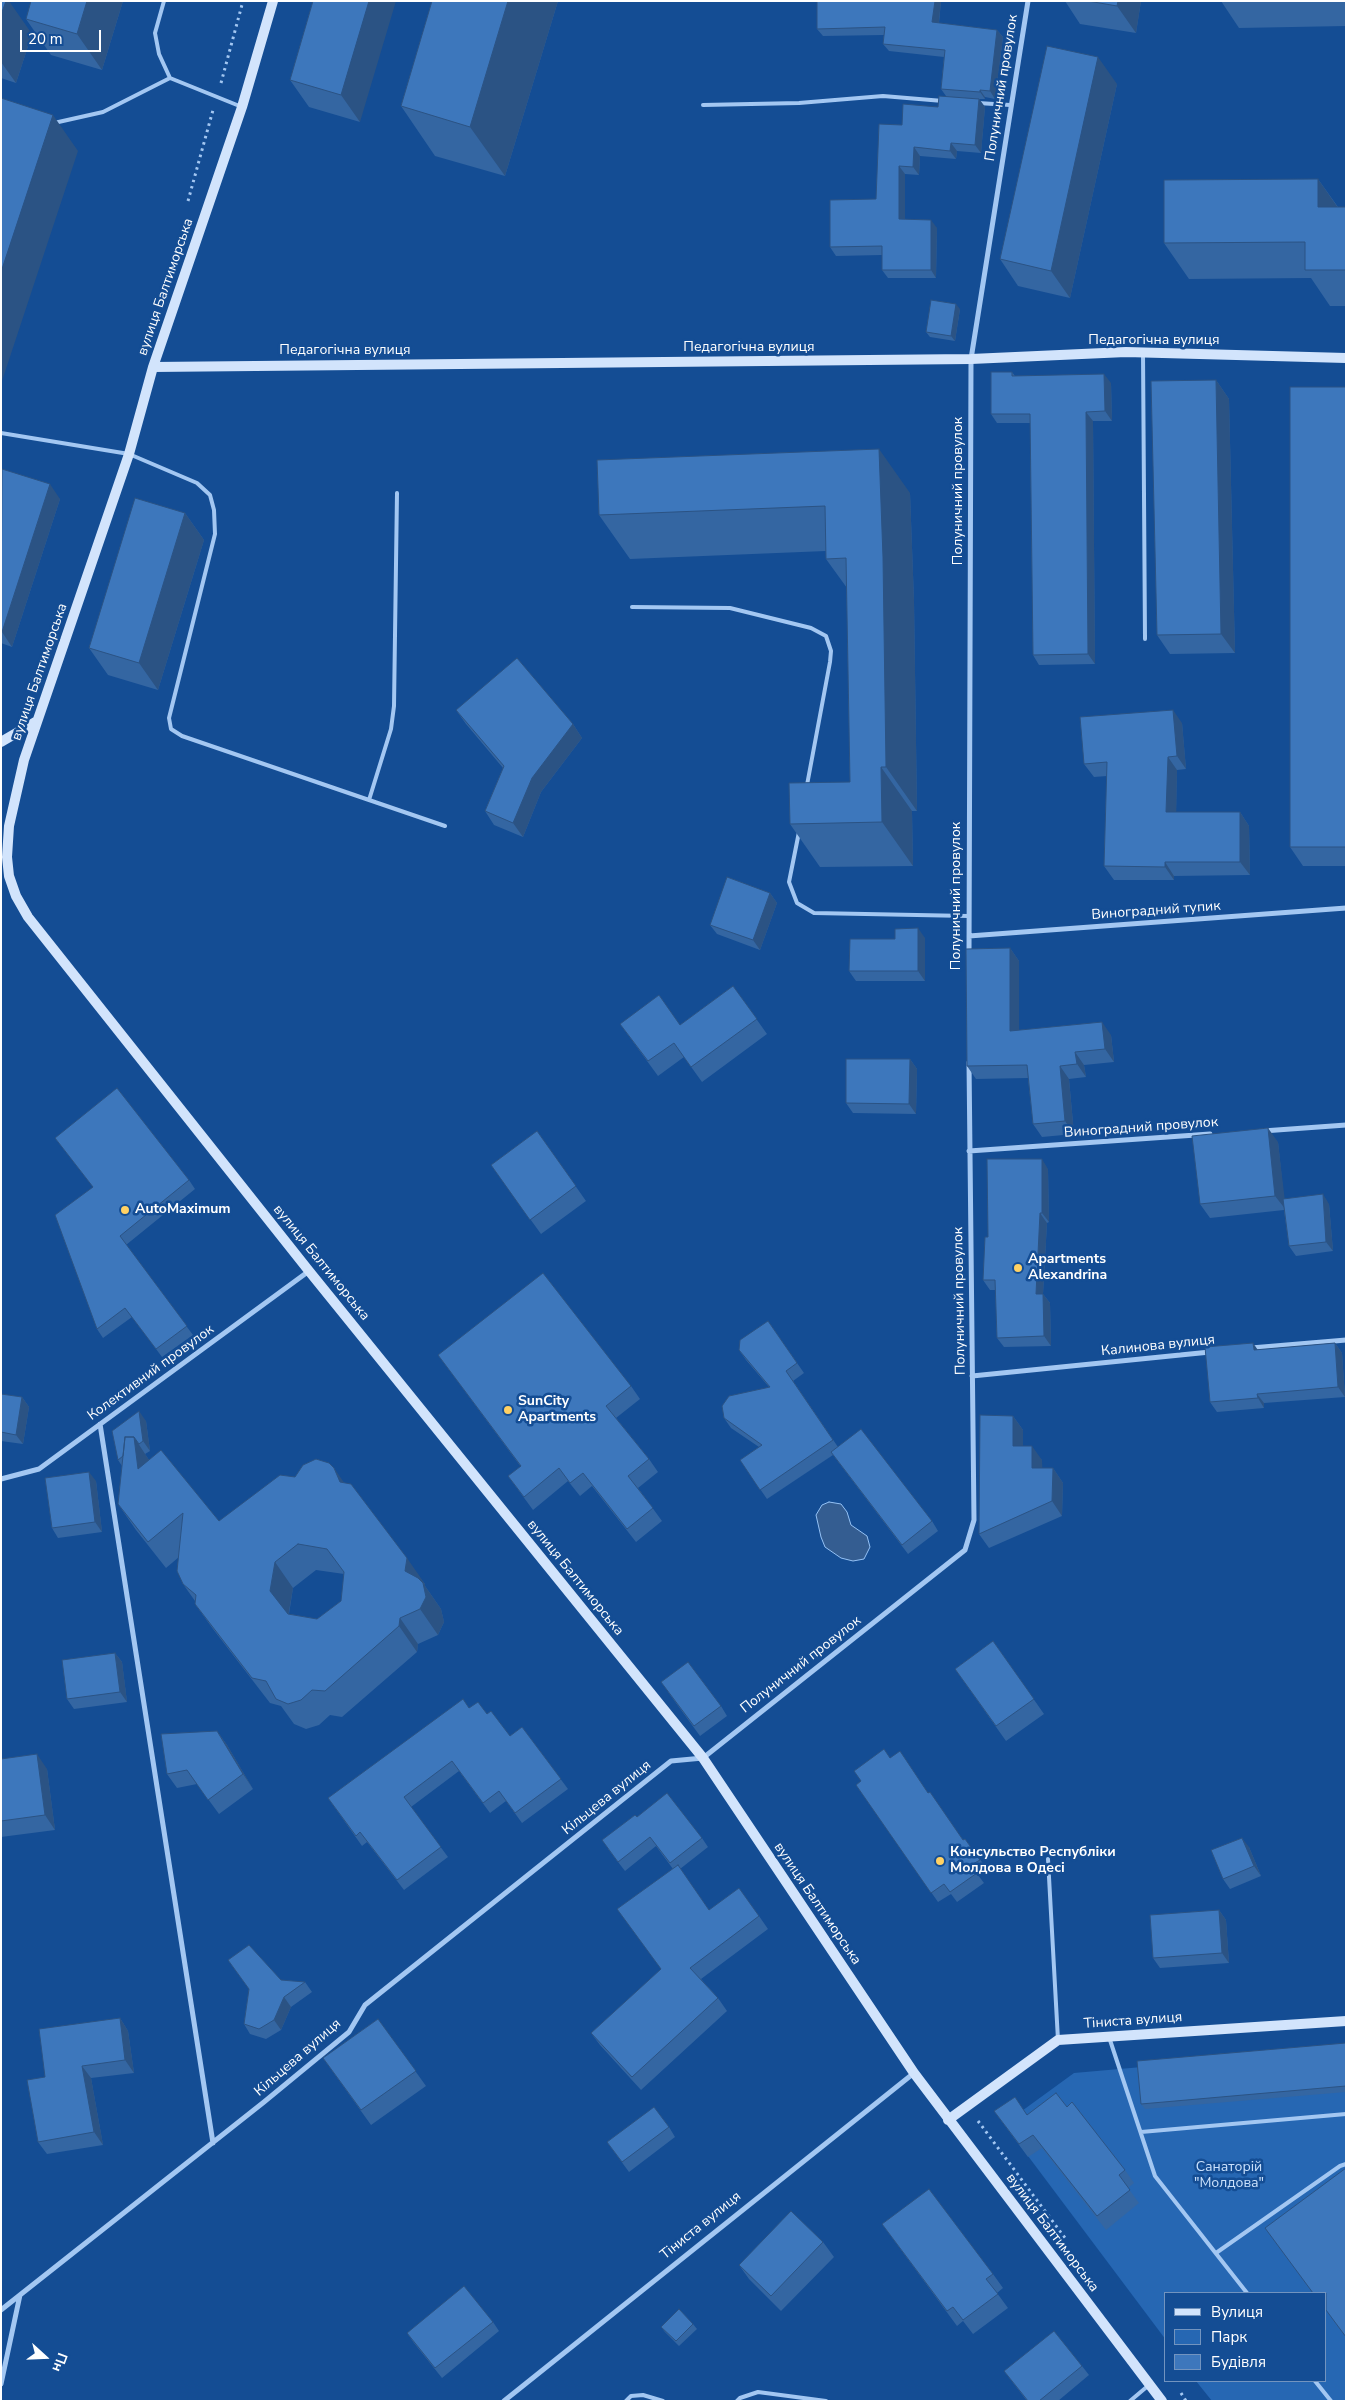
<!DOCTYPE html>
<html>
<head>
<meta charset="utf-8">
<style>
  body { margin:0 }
  #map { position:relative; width:1347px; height:2402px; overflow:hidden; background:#144d94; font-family:"Nunito Sans",sans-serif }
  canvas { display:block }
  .frame { position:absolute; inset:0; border:2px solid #fff; pointer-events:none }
  .legend { position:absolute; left:1164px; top:2292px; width:162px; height:90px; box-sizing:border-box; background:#144d94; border:1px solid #7294bf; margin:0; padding:6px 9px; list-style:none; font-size:15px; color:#fff }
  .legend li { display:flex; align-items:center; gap:10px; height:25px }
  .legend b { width:25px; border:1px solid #7294bf }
  .north { position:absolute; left:20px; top:2332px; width:50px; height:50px; -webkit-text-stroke:4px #144d94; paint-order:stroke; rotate:110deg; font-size:14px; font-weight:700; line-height:20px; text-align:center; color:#fff }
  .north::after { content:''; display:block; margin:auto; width:18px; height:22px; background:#fff; clip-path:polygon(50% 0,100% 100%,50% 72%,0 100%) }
  .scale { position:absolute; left:20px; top:30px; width:81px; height:22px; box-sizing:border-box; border:2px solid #fff; border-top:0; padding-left:6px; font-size:15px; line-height:18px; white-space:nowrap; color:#fff; -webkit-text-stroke:4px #144d94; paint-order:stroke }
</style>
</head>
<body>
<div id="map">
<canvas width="1347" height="2402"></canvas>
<div class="frame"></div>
<ul class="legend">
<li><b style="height:6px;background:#d2e4fc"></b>Вулиця</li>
<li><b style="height:14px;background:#2667b3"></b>Парк</li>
<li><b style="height:14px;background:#3d77bc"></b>Будівля</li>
</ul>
<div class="north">Пн</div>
<div class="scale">20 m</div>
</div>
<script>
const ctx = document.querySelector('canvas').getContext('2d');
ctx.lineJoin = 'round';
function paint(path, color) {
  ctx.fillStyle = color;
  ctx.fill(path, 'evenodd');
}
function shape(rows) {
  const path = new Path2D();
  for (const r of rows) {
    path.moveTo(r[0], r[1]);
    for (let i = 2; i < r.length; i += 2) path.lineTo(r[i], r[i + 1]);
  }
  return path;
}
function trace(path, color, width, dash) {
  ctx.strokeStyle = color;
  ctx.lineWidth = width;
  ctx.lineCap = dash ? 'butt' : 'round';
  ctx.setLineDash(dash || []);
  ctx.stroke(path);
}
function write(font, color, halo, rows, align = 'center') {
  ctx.font = font + ' "Nunito Sans",sans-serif';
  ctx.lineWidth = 5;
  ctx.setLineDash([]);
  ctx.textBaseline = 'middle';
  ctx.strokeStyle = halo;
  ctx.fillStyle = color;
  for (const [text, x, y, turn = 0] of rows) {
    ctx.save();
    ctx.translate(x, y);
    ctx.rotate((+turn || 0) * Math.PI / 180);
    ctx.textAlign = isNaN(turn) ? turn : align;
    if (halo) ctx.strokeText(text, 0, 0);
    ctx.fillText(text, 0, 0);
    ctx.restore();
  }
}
const green = shape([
  [1346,2049,1346,2401,1212,2401,1196,2381,1326,2381,1326,2293,1166,2293,1166,2340,1004,2124,1074,2073]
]);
const water = shape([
  [829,1502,841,1504,847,1512,851,1525,867,1536,870,1547,864,1559,853,1561,841,1558,825,1547,821,1537,816,1515,822,1505,829,1502]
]);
const path = shape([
  [221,83,243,1],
  [188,201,213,110],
  [978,2121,1065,2238],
  [1181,2393,1186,2401]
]);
const lane = shape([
  [164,1,155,33,159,54,170,78,242,107],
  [978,103,1010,105],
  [703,105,799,103,883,96,943,101],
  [54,123,103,112,170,78],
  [1143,353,1145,639],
  [1,433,129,454,197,483,210,495,214,510,215,534,169,718,171,729,182,736,445,826],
  [632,607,730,608,811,628,826,636,831,651,830,662,807,785],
  [369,800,391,729,394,706,397,493],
  [799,832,789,882,797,903,814,913,968,916],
  [1048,1859,1058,2040],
  [1109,2037,1155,2176,1247,2293],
  [1141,2132,1346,2114],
  [1216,2253,1340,2166,1346,2164],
  [1315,2381,1331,2401],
  [626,2401,631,2396,643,2395,663,2401],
  [737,2401,740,2398,758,2392,826,2401],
  [1130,2401,1149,2385]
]);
const street = shape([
  [969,936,1346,908],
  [969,954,971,359,1028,1],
  [1263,1131,1346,1125],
  [969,1151,1210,1134],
  [1251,1348,1346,1340],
  [972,1376,1210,1352],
  [100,1424,213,2143],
  [1,1479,39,1469,309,1271],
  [1,2310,264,2102,349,2032,365,2005,671,1761,703,1758,965,1550,974,1520,969,1062],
  [1,2384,20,2295],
  [504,2401,914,2073]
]);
const secondary = shape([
  [273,1,242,107,153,367,129,454,24,760,9,826,7,857,9,876,16,896,28,917,309,1271,703,1758,914,2073,1162,2401],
  [153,367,971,359,1126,352,1346,358],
  [1,742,37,721],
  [948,2120,1058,2040,1346,2021]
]);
const wall = shape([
  [1,1,32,34,16,83,1,78],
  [123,1,102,70,51,55,26,19],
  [313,1,360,122,309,107,290,80],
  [432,1,558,1,505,176,435,156,401,106],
  [817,1,941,1,939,23,997,30,1003,37,995,99,985,97,985,99,979,99,985,107,981,153,957,151,956,159,920,156,919,175,905,174,905,219,937,228,936,278,888,278,882,270,882,255,836,256,830,247,876,199,902,125,938,107,946,96,941,89,944,57,889,51,883,44,884,35,823,36,817,29],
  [1065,1,1141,1,1136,33,1080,24],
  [1221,1,1346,1,1346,26,1239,28],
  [1117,84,1070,298,1018,286,1000,259],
  [1318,179,1338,207,1346,207,1346,306,1330,306,1311,278,1189,279,1164,243],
  [960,309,955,341,930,337,926,332],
  [1012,372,1015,376,1111,383,1112,421,1093,421,1095,664,1039,665,1033,655,1030,423,997,423,991,414],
  [1216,380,1229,399,1235,653,1170,654,1157,635],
  [1346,387,1346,866,1303,866,1290,847],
  [1,470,60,499,12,647,1,643],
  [910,493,914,601,917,811,912,811,913,866,820,867,790,824,850,782,847,588,826,559,826,551,630,559,599,515],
  [185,513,204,540,158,690,108,675,89,648],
  [456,710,573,724,582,738,541,792,523,837,494,825,485,811,503,768,466,724],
  [1182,723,1186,769,1177,770,1176,812,1240,812,1249,826,1250,875,1174,876,1174,880,1114,880,1104,866,1107,776,1094,777,1084,764],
  [770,893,777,903,760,950,717,934,710,925],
  [925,938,925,981,856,981,849,971],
  [1010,948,1019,961,1019,1030,1111,1035,1114,1062,1084,1065,1086,1077,1069,1079,1074,1134,1042,1137,1033,1124,1028,1078,976,1079,967,1066],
  [733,986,767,1034,702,1082,684,1057,658,1076,620,1024,680,1025],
  [910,1059,917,1069,916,1114,853,1113,846,1103],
  [537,1131,586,1201,541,1234,491,1165],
  [55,1138,189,1180,195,1189,126,1245,193,1335,162,1357,132,1317,103,1338,97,1329,93,1187],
  [1278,1142,1284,1199,1329,1204,1333,1251,1296,1256,1289,1246,1284,1210,1210,1218,1200,1204],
  [1048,1169,1049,1222,1047,1223,1043,1294,1050,1303,1051,1346,1004,1347,997,1338,996,1290,990,1290,983,1280,988,1237],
  [768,1321,804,1373,793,1381,838,1447,932,1521,938,1531,908,1554,833,1455,767,1499,740,1460,759,1447,731,1428,724,1418,769,1387,746,1360,739,1350],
  [1335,1343,1342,1353,1345,1397,1264,1403,1264,1408,1217,1412,1210,1402,1258,1350],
  [438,1355,631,1386,640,1399,616,1418,649,1459,658,1472,638,1488,662,1521,636,1542,592,1486,580,1496,568,1481,533,1510,508,1476,521,1467],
  [1,1394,22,1397,29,1407,23,1444,1,1441],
  [1013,1416,1023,1430,1023,1446,1042,1460,1042,1468,1053,1468,1063,1483,1062,1516,989,1548,979,1534],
  [146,1421,150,1451,145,1454,149,1460,219,1521,345,1483,425,1584,425,1586,441,1609,444,1622,438,1635,418,1644,417,1652,342,1717,330,1715,319,1725,306,1729,294,1724,281,1706,270,1703,213,1629,195,1604,195,1601,183,1584,179,1557,166,1568,136,1530,118,1504,122,1466,118,1460],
  [316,1570,344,1574,341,1601,317,1619,289,1614,293,1588],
  [96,1481,102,1532,58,1538,52,1528],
  [993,1641,1044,1714,1006,1741,955,1669],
  [115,1653,122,1662,127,1702,74,1709,67,1699],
  [668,1692,721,1706,727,1716,700,1736],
  [469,1708,487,1714,510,1736,522,1727,568,1789,522,1823,506,1801,490,1813,459,1771,411,1807,448,1857,404,1890,367,1842,362,1846,328,1798],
  [217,1731,227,1745,253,1789,219,1814,197,1784,177,1788,167,1774],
  [890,1758,928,1793,963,1840,965,1839,987,1869,978,1875,984,1883,957,1902,951,1894,938,1902,856,1785],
  [1,1759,47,1769,55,1830,1,1837],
  [637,1817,702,1838,708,1847,680,1869,709,1910,759,1916,768,1929,701,1979,718,1998,727,2011,641,2090,600,2045,591,2033,661,1970,673,1869,656,1846,625,1871,608,1849],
  [1249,1847,1261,1876,1230,1889,1223,1879],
  [1219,1910,1226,1920,1229,1963,1160,1968,1153,1958],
  [228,1960,281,1980,305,1982,312,1992,291,2007,281,2030,266,2039,250,2034,244,2024,249,1989],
  [120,2018,128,2031,134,2073,91,2078,103,2145,47,2154,38,2142,45,2077],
  [378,2019,426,2086,371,2125,323,2058],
  [1346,2043,1346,2092,1145,2109,1141,2104],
  [1067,2107,1125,2170,1134,2183,1128,2188,1139,2203,1106,2230,1042,2148,1028,2157,994,2111,1027,2115],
  [669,2127,675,2137,629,2172,607,2142],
  [882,2224,993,2274,1003,2288,997,2293,1008,2308,973,2334,963,2321,957,2326],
  [823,2242,834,2257,781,2311,749,2279,739,2265],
  [493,2322,499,2331,442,2378,414,2343,407,2333],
  [693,2324,697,2329,679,2346,665,2332,661,2327],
  [1082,2366,1089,2375,1058,2401,1027,2401,1004,2371]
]);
const shadedWall = shape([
  [6,1,9,1,32,34,16,83,1,62,1,15],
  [87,1,123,1,102,70,77,34],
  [369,1,396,1,360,122,341,95],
  [508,1,558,1,505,176,470,127],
  [935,1,941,1,938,30,932,22],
  [1118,1,1141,1,1136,33,1117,6],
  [997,30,1003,37,995,99,990,91],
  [1098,57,1117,84,1070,298,1051,271],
  [980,90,985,97,985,99,980,92],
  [979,99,985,107,981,153,975,145],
  [53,115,78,151,1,384,1,272],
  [951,143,957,151,956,159,950,151],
  [914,147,920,156,919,175,913,167],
  [899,166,905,174,905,228,899,219],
  [1318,179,1343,215,1318,207],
  [931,220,937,228,936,278,931,270],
  [956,304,960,309,955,341,951,336],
  [1104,374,1111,383,1112,421,1105,411],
  [1216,380,1229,399,1235,653,1221,634],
  [1086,412,1093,421,1095,664,1088,654],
  [879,449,910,493,914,601,917,811,886,767],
  [50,484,60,499,12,647,2,632],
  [185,513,204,540,158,690,139,663],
  [1173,710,1182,723,1186,769,1177,756],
  [573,724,582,738,541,792,523,837,513,823,532,778],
  [1168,757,1177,770,1176,826,1166,812],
  [881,767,912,811,913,866,882,822],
  [1240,812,1249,826,1250,875,1240,862],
  [1165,862,1174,876,1174,880,1165,867],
  [770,893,777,903,760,950,753,940],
  [918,928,925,938,925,981,918,971],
  [1010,948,1019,961,1019,1044,1010,1031],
  [1102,1022,1111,1035,1114,1062,1105,1049],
  [1075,1052,1084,1065,1086,1077,1077,1064],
  [910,1059,917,1069,916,1114,909,1104],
  [1060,1066,1069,1079,1074,1134,1065,1121],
  [1268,1128,1278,1142,1286,1210,1275,1196],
  [1042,1159,1048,1169,1049,1222,1042,1213],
  [1323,1194,1329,1204,1333,1251,1326,1242],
  [1040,1213,1047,1223,1043,1294,1050,1303,1051,1346,1044,1336,1036,1294],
  [1253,1343,1260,1353,1254,1350],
  [1335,1343,1342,1353,1345,1397,1338,1387],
  [1257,1394,1264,1403,1264,1408,1258,1398],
  [22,1397,29,1407,23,1444,16,1435],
  [139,1411,146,1421,150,1451,143,1441],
  [1013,1416,1023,1430,1023,1460,1013,1446],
  [134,1437,151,1463,138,1469],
  [1032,1446,1042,1460,1043,1482,1032,1468],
  [334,1468,352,1494,340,1482],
  [1053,1468,1063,1483,1062,1516,1052,1501],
  [89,1472,96,1481,102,1532,95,1522],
  [407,1558,425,1584,425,1586,441,1609,444,1622,438,1635,420,1609,405,1571],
  [275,1562,293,1588,288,1617,270,1591],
  [400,1618,418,1644,417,1652,399,1626],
  [115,1653,122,1662,127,1702,120,1692],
  [217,1731,227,1745,253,1789,243,1774],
  [37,1754,47,1769,55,1830,45,1815],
  [1242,1838,1249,1847,1261,1876,1254,1866],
  [1219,1910,1226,1920,1229,1963,1222,1953],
  [284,1997,291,2007,281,2030,274,2020],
  [120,2018,128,2031,134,2073,125,2060],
  [82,2066,91,2078,103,2145,94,2132]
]);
const building = shape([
  [1,1,6,1,1,15,1,1],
  [31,1,87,1,77,34,26,19,31,1],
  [313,1,369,1,341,95,290,80,313,1],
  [432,1,508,1,470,127,401,106,432,1],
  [817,1,935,1,932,22,997,30,990,91,980,90,980,92,941,89,945,50,883,44,885,27,817,29,817,1],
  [1088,1,1118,1,1117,6,1088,1],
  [1047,46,1098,57,1051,271,1000,259,1047,46],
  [939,96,979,99,975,145,951,143,950,151,914,147,913,167,899,166,899,219,931,220,931,270,882,270,882,246,830,247,830,200,876,199,879,124,902,125,903,104,938,107,939,96],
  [1,98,53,115,1,272,1,98],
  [1318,179,1318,207,1346,207,1346,270,1305,270,1305,242,1164,243,1164,180,1318,179],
  [931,300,956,304,951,336,926,332,931,300],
  [991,372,1012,372,1012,376,1104,374,1105,411,1086,412,1088,654,1033,655,1030,414,991,414,991,372],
  [1216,380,1221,634,1157,635,1151,381,1216,380],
  [1290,387,1346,387,1346,847,1290,847,1290,387],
  [879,449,883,557,886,767,881,767,882,822,790,824,789,783,850,782,846,558,826,559,825,506,599,515,597,460,879,449],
  [2,469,50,484,2,632,1,632,2,469],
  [135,498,185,513,139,663,89,648,135,498],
  [517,658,573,724,532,778,513,823,485,811,504,766,456,710,517,658],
  [1173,710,1177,756,1168,757,1166,812,1240,812,1240,862,1165,862,1165,867,1104,866,1107,762,1084,764,1080,717,1173,710],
  [727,877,770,893,753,940,710,925,727,877],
  [918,928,918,971,849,971,850,939,895,939,895,929,918,928],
  [1010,948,1010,1031,1102,1022,1105,1049,1075,1052,1077,1064,1060,1066,1065,1121,1033,1124,1027,1065,967,1066,966,949,1010,948],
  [733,986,757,1019,691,1067,674,1043,648,1061,620,1024,659,995,680,1025,733,986],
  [846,1059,910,1059,909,1104,846,1103,846,1059],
  [117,1088,189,1180,120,1236,187,1326,156,1349,125,1308,97,1329,55,1215,93,1187,55,1138,117,1088],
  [1268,1128,1275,1196,1200,1204,1192,1136,1268,1128],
  [537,1131,576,1186,530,1220,491,1165,537,1131],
  [987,1159,1042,1159,1042,1213,1040,1213,1036,1294,1043,1294,1044,1336,997,1338,995,1280,983,1280,985,1237,988,1237,987,1159],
  [1323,1194,1326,1242,1289,1246,1283,1199,1323,1194],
  [543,1273,631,1386,606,1406,649,1459,628,1476,653,1508,627,1529,583,1473,570,1483,559,1468,524,1497,508,1476,521,1466,438,1355,543,1273],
  [768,1321,797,1363,786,1371,833,1440,760,1490,740,1460,762,1445,724,1418,722,1406,729,1396,770,1387,739,1350,740,1340,768,1321],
  [1253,1343,1254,1350,1335,1343,1338,1387,1257,1394,1258,1398,1210,1402,1205,1347,1253,1343],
  [1,1394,22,1397,16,1435,1,1432,1,1394],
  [139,1411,143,1441,139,1444,134,1437,125,1437,123,1456,118,1460,112,1431,139,1411],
  [980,1415,1013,1416,1013,1446,1032,1446,1032,1468,1053,1468,1052,1501,979,1534,980,1415],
  [861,1429,932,1521,902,1545,831,1452,861,1429],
  [125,1437,134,1437,138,1469,161,1450,219,1521,280,1475,295,1477,303,1465,316,1459,329,1463,334,1468,340,1482,351,1484,407,1558,405,1571,418,1578,423,1583,426,1597,420,1609,400,1618,399,1626,325,1691,312,1690,301,1700,288,1704,276,1699,266,1681,252,1678,195,1604,196,1595,183,1584,177,1571,183,1513,148,1542,118,1504,125,1437],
  [298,1544,327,1549,344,1572,341,1601,317,1619,288,1614,270,1591,275,1562,298,1544],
  [89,1472,95,1522,52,1528,45,1478,89,1472],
  [993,1641,1034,1699,996,1726,955,1669,993,1641],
  [115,1653,120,1692,67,1699,62,1660,115,1653],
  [688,1662,721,1706,694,1726,661,1682,688,1662],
  [463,1699,469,1708,478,1702,487,1714,491,1711,510,1736,522,1727,561,1779,515,1813,499,1791,483,1803,452,1761,404,1797,441,1847,397,1880,360,1832,356,1836,328,1798,463,1699],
  [217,1731,243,1774,208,1800,187,1770,167,1774,161,1734,217,1731],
  [884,1749,890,1758,900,1751,928,1793,930,1792,963,1840,965,1839,980,1860,971,1865,977,1873,950,1892,944,1884,931,1893,856,1785,861,1781,854,1771,884,1749],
  [37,1754,45,1815,1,1821,1,1759,37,1754],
  [667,1793,702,1838,670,1863,650,1837,618,1862,602,1840,635,1815,637,1817,667,1793],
  [1242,1838,1254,1866,1223,1879,1211,1850,1242,1838],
  [678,1865,709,1910,739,1888,759,1916,690,1968,718,1998,632,2077,591,2033,661,1969,617,1909,678,1865],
  [1219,1910,1222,1953,1153,1958,1150,1915,1219,1910],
  [249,1945,281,1980,305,1982,284,1997,274,2020,259,2029,244,2024,249,1989,228,1960,249,1945],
  [120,2018,125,2060,82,2066,94,2132,38,2142,27,2080,45,2077,39,2029,120,2018],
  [378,2019,416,2071,361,2110,323,2058,378,2019],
  [1346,2043,1346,2086,1141,2104,1137,2061,1346,2043],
  [1056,2093,1067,2107,1072,2102,1125,2170,1119,2175,1130,2190,1097,2216,1033,2135,1019,2144,994,2111,1015,2097,1027,2115,1056,2093],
  [654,2107,669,2127,622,2162,607,2142,654,2107],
  [1346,2168,1346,2337,1326,2310,1326,2293,1313,2293,1265,2228,1346,2168],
  [929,2189,993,2274,986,2279,998,2294,963,2320,953,2307,947,2311,882,2224,929,2189],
  [791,2211,823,2242,771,2296,739,2265,791,2211],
  [464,2286,493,2322,435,2368,407,2333,464,2286],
  [679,2309,693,2324,676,2341,661,2327,679,2309],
  [1054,2331,1082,2366,1039,2401,1028,2401,1004,2371,1054,2331]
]);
const markers = [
  [125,1210,5,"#ffd164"],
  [1018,1268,5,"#ffd164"],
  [508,1410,5,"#ffd164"],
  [940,1861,5,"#ffd164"]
];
const streetNames = [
  ["Полуничний провулок",1002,88,-81],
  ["вулиця Балтиморська",166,287,-71],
  ["Педагогічна вулиця",1154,341],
  ["Педагогічна вулиця",749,348],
  ["Педагогічна вулиця",345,351],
  ["Полуничний провулок",959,491,-90],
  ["вулиця Балтиморська",40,672,-71],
  ["Полуничний провулок",957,896,-90],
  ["Виноградний тупик",1156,911,-4],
  ["Виноградний провулок",1141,1128,-4],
  ["вулиця Балтиморська",321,1263,51],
  ["Полуничний провулок",960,1301,-91],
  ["Калинова вулиця",1158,1346,-6],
  ["Колективний провулок",151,1373,-36],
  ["вулиця Балтиморська",575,1578,51],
  ["Полуничний провулок",801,1665,-38],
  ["Кільцева вулиця",607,1798,-39],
  ["вулиця Балтиморська",817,1904,56],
  ["Тіниста вулиця",1133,2021,-4],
  ["Кільцева вулиця",298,2058,-41],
  ["Тіниста вулиця",701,2226,-39],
  ["вулиця Балтиморська",1052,2233,53]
];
const poiNames = [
  ["AutoMaximum",135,1210],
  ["Apartments",1028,1260],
  ["Alexandrina",1028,1276],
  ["SunCity",518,1402],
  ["Apartments",518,1418],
  ["Консульство Республіки",950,1853],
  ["Молдова в Одесі",950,1869]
];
const parkNames = [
  ["Санаторій",1229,2168],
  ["\"Молдова\"",1229,2184]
];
paint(green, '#2667b3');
paint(water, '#345d91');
trace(water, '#95c2f5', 1);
trace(path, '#a3c7f2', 3, [2.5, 4]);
trace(lane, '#a3c7f2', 4);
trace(street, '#a3c7f2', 5);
trace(secondary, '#d2e4fc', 10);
paint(wall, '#3466a2');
paint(shadedWall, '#2b5384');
paint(building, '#3d77bc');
trace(building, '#2b5384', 1);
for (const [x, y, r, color] of markers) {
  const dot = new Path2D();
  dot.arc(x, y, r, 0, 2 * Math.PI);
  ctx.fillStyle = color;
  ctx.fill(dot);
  trace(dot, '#144d94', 2);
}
write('14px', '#fff', '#144d94', streetNames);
write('bold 14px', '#fff', '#144d94', poiNames, 'left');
write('14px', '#cae1fc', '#144d94', parkNames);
</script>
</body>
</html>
